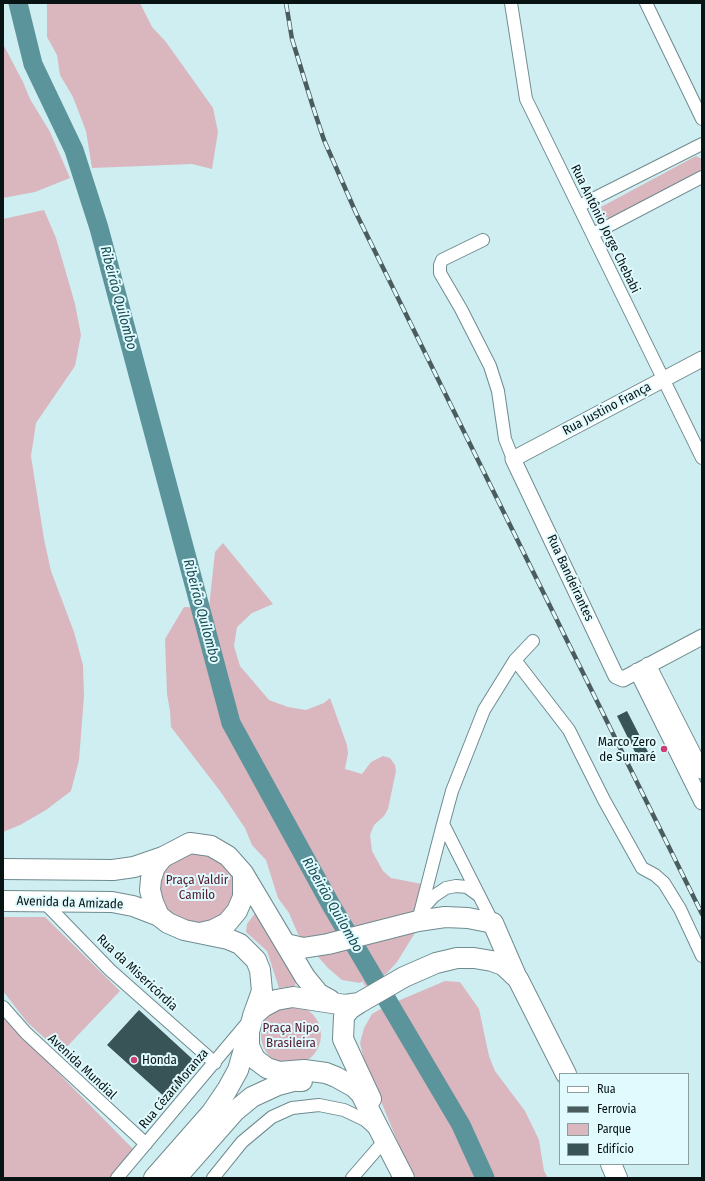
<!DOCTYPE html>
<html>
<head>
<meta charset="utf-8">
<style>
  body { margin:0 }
  #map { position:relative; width:705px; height:1181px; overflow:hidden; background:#cfeef2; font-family:"Fira Sans Condensed",sans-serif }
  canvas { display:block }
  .frame { position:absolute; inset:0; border:4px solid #081314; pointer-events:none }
  .legend { position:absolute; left:559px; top:1073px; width:130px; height:92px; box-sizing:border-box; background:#e1fafd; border:1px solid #8a9ea0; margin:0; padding:5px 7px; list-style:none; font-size:12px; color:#081314 }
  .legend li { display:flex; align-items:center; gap:8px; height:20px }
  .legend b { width:20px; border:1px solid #8a9ea0 }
</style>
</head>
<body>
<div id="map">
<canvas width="705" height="1181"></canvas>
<div class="frame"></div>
<ul class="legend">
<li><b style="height:5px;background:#fff"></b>Rua</li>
<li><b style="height:5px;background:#4b5c5e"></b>Ferrovia</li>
<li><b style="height:11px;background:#dab6be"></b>Parque</li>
<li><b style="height:11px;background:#395457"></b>Edifício</li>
</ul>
</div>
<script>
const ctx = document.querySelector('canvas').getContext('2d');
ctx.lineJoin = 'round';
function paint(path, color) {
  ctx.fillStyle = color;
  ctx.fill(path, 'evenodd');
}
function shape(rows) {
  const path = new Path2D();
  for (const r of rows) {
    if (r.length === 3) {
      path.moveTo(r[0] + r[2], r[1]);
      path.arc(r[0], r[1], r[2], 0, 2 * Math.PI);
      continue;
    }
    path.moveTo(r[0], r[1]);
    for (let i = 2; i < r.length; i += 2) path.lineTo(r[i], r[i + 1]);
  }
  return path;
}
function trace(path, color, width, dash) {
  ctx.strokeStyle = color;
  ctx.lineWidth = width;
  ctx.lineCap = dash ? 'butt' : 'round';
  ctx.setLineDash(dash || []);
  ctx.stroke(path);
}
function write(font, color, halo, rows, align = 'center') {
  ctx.font = font + ' "Fira Sans Condensed",sans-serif';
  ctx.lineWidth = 4;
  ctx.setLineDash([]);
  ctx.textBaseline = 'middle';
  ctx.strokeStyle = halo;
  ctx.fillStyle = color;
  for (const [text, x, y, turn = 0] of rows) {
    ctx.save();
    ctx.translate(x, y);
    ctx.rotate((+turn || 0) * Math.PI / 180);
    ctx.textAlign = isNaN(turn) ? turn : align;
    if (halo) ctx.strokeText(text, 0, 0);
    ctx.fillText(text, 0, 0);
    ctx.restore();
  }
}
const green = shape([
  [47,3,140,3,152,27,166,42,213,108,218,132,212,169,192,164,92,168,86,131,73,97,60,75,57,55,47,37],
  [3,44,23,82,30,99,50,132,70,178,35,192,3,198],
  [696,156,702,159,702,172,612,220,603,215,601,207],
  [44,210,56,238,75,304,81,335,75,366,36,423,31,456,44,539,51,571,74,632,83,665,84,696,79,760,71,791,46,810,20,825,3,832,3,219],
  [223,543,273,604,252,613,237,627,234,646,240,666,269,700,288,707,306,710,324,703,330,698,347,745,348,753,345,769,362,774,371,762,383,756,390,758,395,765,396,771,388,809,384,816,374,825,370,835,372,851,383,871,391,878,422,884,426,915,397,962,387,973,368,986,364,985,363,981,360,983,342,980,328,968,298,934,289,913,278,898,266,860,252,845,245,828,220,791,171,727,170,711,167,694,165,639,184,607,209,608,215,552],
  [204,849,234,874,237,887,228,911,208,925,173,918,159,897,160,873,167,862],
  [256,912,296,981,295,986,279,988,267,951,246,932,247,924],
  [3,917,45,917,120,991,61,1053,27,1022,3,991],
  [445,981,460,982,479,1009,489,1056,495,1071,525,1111,539,1140,544,1171,548,1178,416,1178,401,1150,364,1060,360,1043,364,1028,372,1014,386,1006],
  [291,1035,30],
  [3,1013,17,1031,137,1153,114,1178,3,1178]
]);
const river = shape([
  [18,3,33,64,74,150,99,228,231,723,331,905,461,1125,485,1178]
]);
const building = shape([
  [627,711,648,752,638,758,617,716],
  [139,1010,200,1066,168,1100,107,1045]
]);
const minor = shape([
  [511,3,526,99,702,458],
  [646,3,702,119],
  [579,206,702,144],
  [593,234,702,177],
  [483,240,442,260,440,265,440,273,461,309,490,366,498,391,505,439,513,459],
  [515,660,569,730,604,800,642,868,655,875,664,883,680,909,702,956],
  [443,824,452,791,484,710,515,660,533,641],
  [43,901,110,970,215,1063],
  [423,908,434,896,446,888,456,886,467,887,478,895],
  [418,921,443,824,493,923],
  [3,1007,26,1033,146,1144],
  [117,1178,248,1022],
  [213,1178,242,1142,272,1117,292,1108,319,1105,344,1110,365,1120,375,1129],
  [352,1178,385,1140]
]);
const tertiary = shape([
  [702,359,513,459,616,676,623,679,702,637],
  [648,665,702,771],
  [637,671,702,802]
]);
const primary = shape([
  [3,869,113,870,134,867,163,857,190,843,211,846,228,856,243,873,305,977,319,994,330,1000],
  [3,901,112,902,133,906,159,916,168,923,184,930,228,939,240,944,256,960,260,970,262,991,253,1016],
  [159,916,153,902,150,890,151,879,155,867,163,857],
  [200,933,213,930,227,923,237,911,243,897,243,873],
  [286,944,303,948,328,944,418,921,445,917,468,918,493,923,516,976],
  [359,1003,350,1009,344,1016,343,1039,371,1099],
  [611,1164,617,1178],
  [154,1178,212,1112,227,1090,238,1070,248,1035],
  [176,1178,235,1111,252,1097,278,1085,293,1081,302,1081],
  [404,1178,361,1094,354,1087,336,1077,326,1073,304,1070,279,1072,267,1068,255,1059,249,1046,249,1032,253,1016,263,1007,276,1000,293,997,345,1005,359,1003,404,977,436,963,457,958,474,958,492,961,503,965,518,979,566,1074]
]);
const rail = shape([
  [286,3,292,39,313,107,324,140,356,213,702,914]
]);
const markers = [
  [664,749,4,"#cb3f72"],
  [134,1060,4,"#cb3f72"]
];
const streetNames = [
  ["Rua Antônio Jorge Chebabi",605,229,64],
  ["Rua Justino França",607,409,-28],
  ["Rua Bandeirantes",570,578,65],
  ["Avenida da Amizade",70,903,2],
  ["Rua da Misericórdia",137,973,43],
  ["Avenida Mundial",82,1067,43],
  ["Rua Cézar Moranza",174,1089,-50]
];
const poiNames = [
  ["Marco Zero",656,742],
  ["de Sumaré",656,757],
  ["Honda",142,1060,"left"]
];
const parkNames = [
  ["Praça Valdir",197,880],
  ["Camilo",197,895],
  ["Praça Nipo",291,1028],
  ["Brasileira",291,1043]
];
const waterNames = [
  ["Ribeirão Quilombo",118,298,75],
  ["Ribeirão Quilombo",201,611,75],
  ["Ribeirão Quilombo",332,905,60]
];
paint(green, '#dab6be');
trace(river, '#5c949b', 19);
paint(building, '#395457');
trace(minor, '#6f8b8f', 14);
trace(tertiary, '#6f8b8f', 17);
trace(primary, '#6f8b8f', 22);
trace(minor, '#fff', 12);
trace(tertiary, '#fff', 15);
trace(primary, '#fff', 20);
trace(rail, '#4b5c5e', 4.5);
trace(rail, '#e1fafd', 3, [9]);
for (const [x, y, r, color] of markers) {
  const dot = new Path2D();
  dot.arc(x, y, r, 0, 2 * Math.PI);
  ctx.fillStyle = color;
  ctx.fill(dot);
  trace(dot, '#e1fafd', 1.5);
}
write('13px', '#081314', '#e1fafd', streetNames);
write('13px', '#081314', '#e1fafd', poiNames, 'right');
write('13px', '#551a2e', '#e1fafd', parkNames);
write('italic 14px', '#194c52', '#e1fafd', waterNames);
</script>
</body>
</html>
